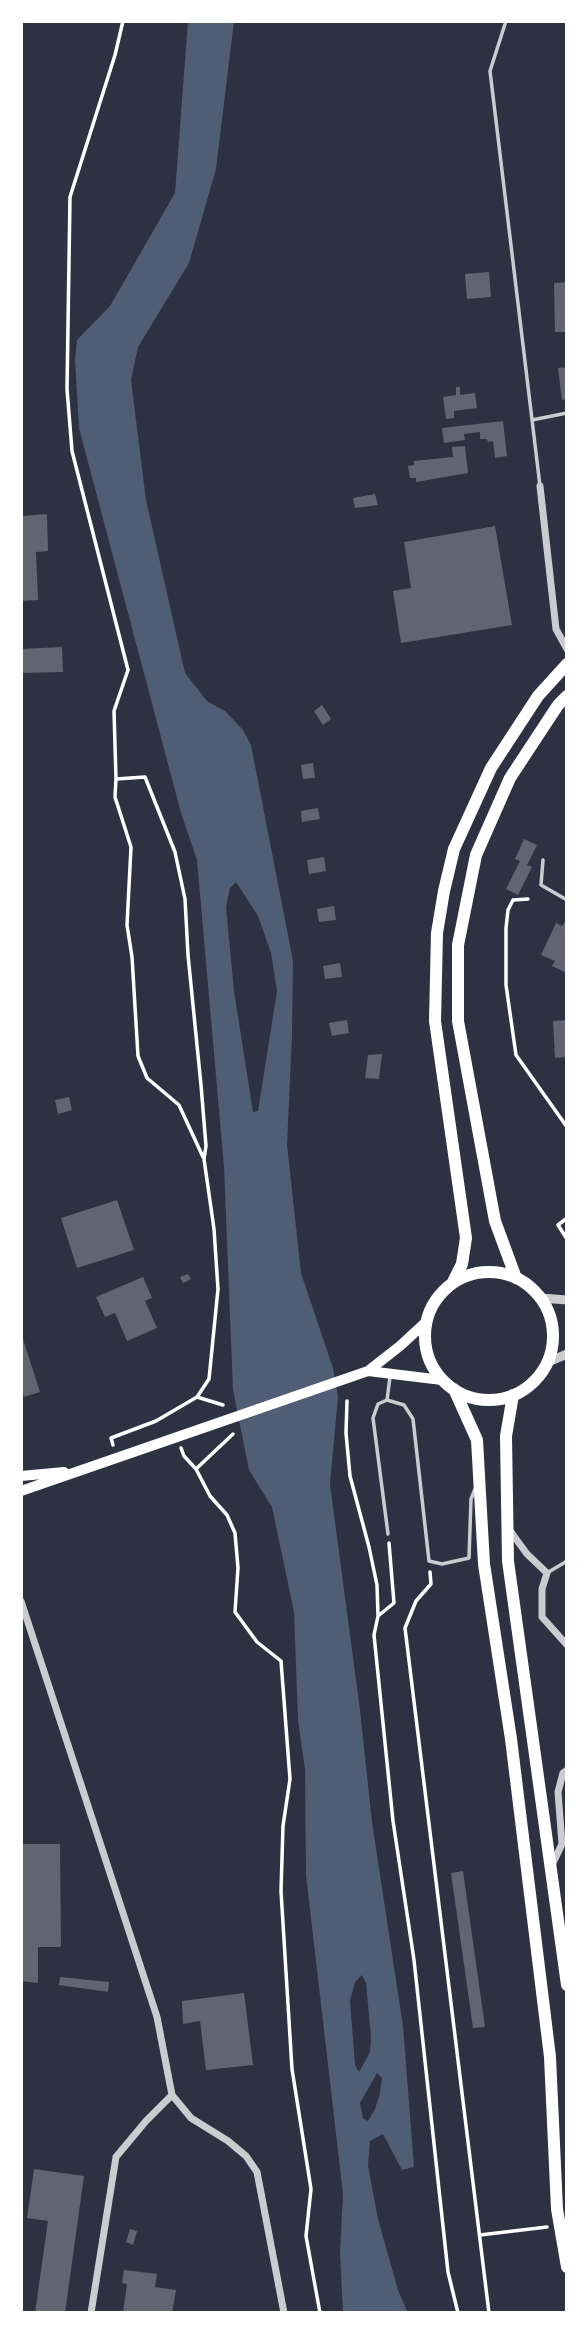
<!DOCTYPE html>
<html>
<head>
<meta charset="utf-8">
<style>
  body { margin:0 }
  #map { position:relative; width:588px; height:2334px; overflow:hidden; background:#2d3142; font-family:Jost,sans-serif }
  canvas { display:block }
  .frame { position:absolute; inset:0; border:23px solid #fff; pointer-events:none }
</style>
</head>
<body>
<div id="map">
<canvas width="588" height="2334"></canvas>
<div class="frame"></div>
</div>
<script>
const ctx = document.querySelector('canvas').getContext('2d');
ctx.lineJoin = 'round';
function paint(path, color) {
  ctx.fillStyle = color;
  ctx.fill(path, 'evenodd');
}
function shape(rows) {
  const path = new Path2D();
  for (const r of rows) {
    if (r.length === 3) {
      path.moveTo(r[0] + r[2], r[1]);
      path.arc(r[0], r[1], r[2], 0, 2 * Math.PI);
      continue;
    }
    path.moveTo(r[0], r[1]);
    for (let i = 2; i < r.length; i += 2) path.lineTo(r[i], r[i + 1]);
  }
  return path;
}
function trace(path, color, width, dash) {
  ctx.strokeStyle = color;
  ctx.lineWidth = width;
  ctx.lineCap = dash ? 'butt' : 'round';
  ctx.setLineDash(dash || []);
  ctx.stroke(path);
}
const water = shape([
  [188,21,234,21,216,169,189,263,138,347,131,380,146,500,185,673,207,701,225,711,243,730,251,745,293,961,292,1036,287,1145,301,1273,333,1368,338,1397,330,1484,360,1710,372,1822,403,2026,414,2167,402,2170,383,2134,370,2141,368,2166,378,2219,398,2290,408,2313,343,2313,340,2253,343,2194,306,1875,305,1770,298,1720,294,1612,272,1507,249,1470,233,1390,224,1167,197,860,181,813,79,428,75,360,77,340,110,306,175,193],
  [236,882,258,916,271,953,277,991,258,1111,253,1112,234,991,226,907,230,888],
  [362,1975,366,1983,371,2037,370,2052,359,2072,355,2065,350,2001,355,1982],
  [377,2073,382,2078,380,2093,375,2109,368,2121,363,2118,360,2103]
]);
const building = shape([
  [489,272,491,297,467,299,465,274],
  [567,282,567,332,555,332,554,283],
  [567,367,567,399,562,400,558,368],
  [456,387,460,387,460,395,475,393,477,408,454,411,454,418,446,419,443,397,456,395],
  [503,421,507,456,495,458,493,441,488,442,487,439,480,439,480,432,464,434,465,440,444,443,442,428],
  [465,446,468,473,416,482,416,478,410,478,408,466,414,465,414,461,453,457,452,447],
  [375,494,378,505,355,508,353,498],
  [47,514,48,551,36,552,38,600,21,601,21,516],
  [495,526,512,625,401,643,393,591,411,588,404,542],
  [62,647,63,672,21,673,21,649],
  [322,705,331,719,323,725,314,711],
  [313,763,315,778,303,779,301,765],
  [318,808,320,819,302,822,301,811],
  [524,839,537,845,527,865,532,867,518,895,506,889,520,861,515,859],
  [324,857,326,871,309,874,307,860],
  [334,906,336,920,319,922,317,909],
  [565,922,567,923,567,973,552,966,555,961,541,955,556,923,562,926],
  [340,963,342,977,325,979,323,966],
  [347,1020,349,1033,332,1036,329,1023],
  [567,1020,567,1057,555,1058,553,1021],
  [382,1054,379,1079,365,1078,368,1055],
  [69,1097,72,1110,58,1114,55,1100],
  [117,1200,134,1250,77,1268,61,1218],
  [188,1274,191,1279,183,1283,180,1277],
  [143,1277,152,1298,145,1301,157,1328,127,1341,115,1313,105,1317,96,1297],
  [21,1333,40,1392,24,1397,21,1386],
  [21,1844,60,1844,61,1947,38,1947,38,1983,21,1981],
  [463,1871,485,2027,473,2028,451,1873],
  [60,1977,109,1982,108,1992,59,1985],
  [244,1993,253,2065,206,2070,200,2021,183,2024,182,2001],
  [34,2169,84,2176,65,2313,35,2313,48,2221,27,2218],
  [130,2229,137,2231,133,2245,126,2242],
  [124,2270,157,2274,155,2287,176,2290,172,2313,123,2313,127,2284,122,2283]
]);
const path = shape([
  [116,779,115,797,131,847,127,925,132,957,138,1056,147,1078,179,1105,203,1157],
  [528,899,513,900,508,910,506,928,506,985,516,1055,567,1127],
  [567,1218,558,1225,567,1239],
  [197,1397,223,1405],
  [347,1401,346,1433,350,1476,369,1547,377,1585,378,1616],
  [113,1445,111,1438,156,1421,197,1397,209,1379,218,1289,214,1229,204,1159,206,1146,201,1085,188,955,185,899,175,852,145,777,116,779,114,711,128,670,72,451,67,389,70,197,115,55,123,21],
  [181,1448,184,1456,196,1469,210,1496,227,1515,235,1533,238,1568,235,1612,257,1642,281,1661,290,1779,283,1826,281,1891,292,2069,311,2189,306,2236,320,2313],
  [196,1469,233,1434],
  [389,1543,394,1603,378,1616,374,1635,393,1821,414,1960,448,2272,458,2313],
  [430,1572,431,1584,416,1601,405,1628,489,2313],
  [480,2235,547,2227]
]);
const service = shape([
  [506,21,490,71,540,486],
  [532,420,567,413],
  [543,860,541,885,567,900],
  [390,1377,387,1400,404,1405,413,1419,429,1561,442,1564,469,1558,471,1499,475,1489],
  [387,1400,378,1404,373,1418,388,1534],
  [547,1573,567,1561]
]);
const minor = shape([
  [540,486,556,629,567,649],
  [508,1528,527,1554,547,1573,542,1589,542,1617,567,1645],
  [21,1601,157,2017,172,2095,191,2118,228,2141,246,2156,257,2172,284,2313],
  [552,1865,562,1844,558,1792,563,1773,567,1770],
  [91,2313,116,2157,146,2121,172,2095]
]);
const tertiary = shape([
  [541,1298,567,1300],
  [548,1362,567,1354]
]);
const secondary = shape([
  [368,1371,442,1380],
  [21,1476,64,1472],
  [21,1491,368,1371,400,1346,426,1322]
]);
const primary = shape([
  [489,1336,64],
  [516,1278,495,1221,458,1021,458,945,476,855,510,778,558,705,567,696],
  [453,1282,462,1264,466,1238,435,1021,437,933,444,891,454,849,491,768,538,696,567,664],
  [454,1389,477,1440,484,1564,511,1739,550,2057,557,2209,567,2267],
  [513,1395,506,1436,508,1561,567,1985]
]);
paint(water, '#4f5d75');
paint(building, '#626471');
trace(path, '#fff', 3.5);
trace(service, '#caccd0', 3.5);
trace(minor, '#caccd0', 7);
trace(tertiary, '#caccd0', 9);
trace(secondary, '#fff', 10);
trace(primary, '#fff', 12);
</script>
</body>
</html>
